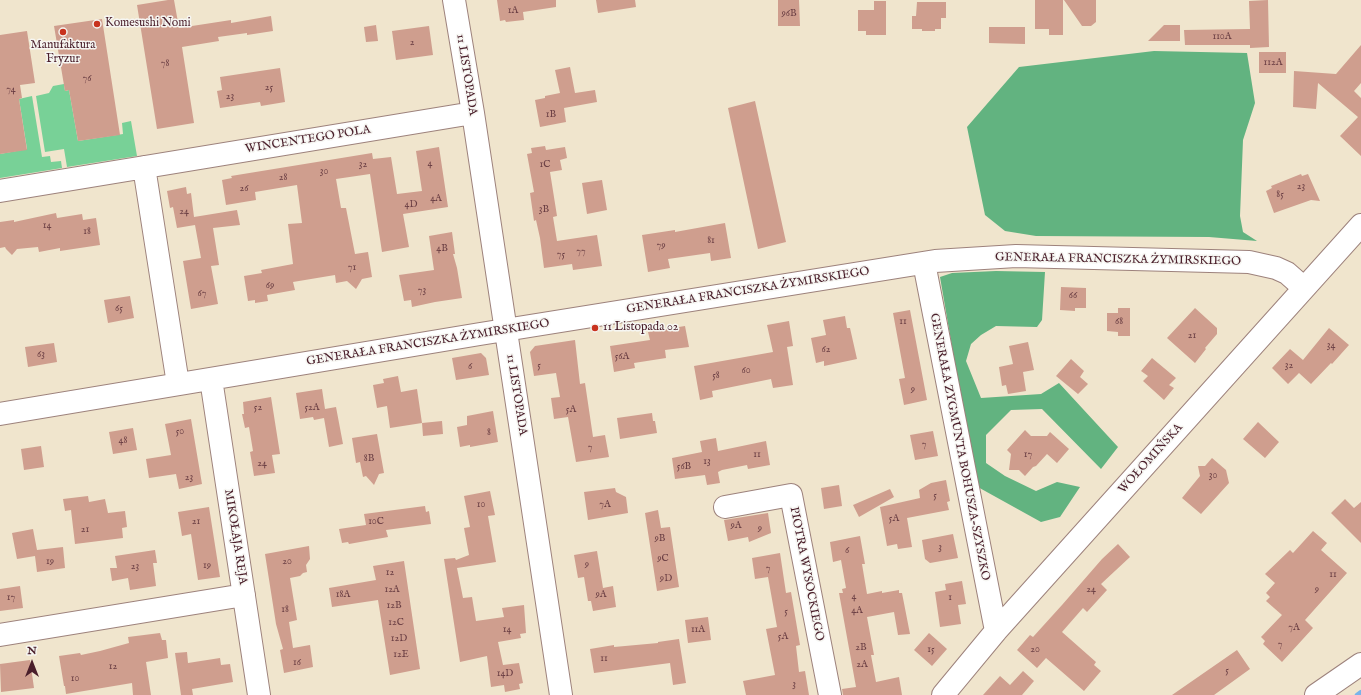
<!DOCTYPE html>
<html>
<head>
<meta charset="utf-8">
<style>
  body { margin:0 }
  #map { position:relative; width:1361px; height:695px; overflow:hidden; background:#f0e5cd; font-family:"IM FELL English",serif }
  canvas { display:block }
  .north { position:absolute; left:12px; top:643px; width:40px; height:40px; -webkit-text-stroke:3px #f6f6f2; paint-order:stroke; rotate:0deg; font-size:11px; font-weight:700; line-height:16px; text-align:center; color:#4a1f2b }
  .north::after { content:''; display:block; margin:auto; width:14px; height:18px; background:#4a1f2b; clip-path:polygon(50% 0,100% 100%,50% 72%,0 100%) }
</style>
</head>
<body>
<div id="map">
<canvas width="1361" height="695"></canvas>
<div class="north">N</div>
</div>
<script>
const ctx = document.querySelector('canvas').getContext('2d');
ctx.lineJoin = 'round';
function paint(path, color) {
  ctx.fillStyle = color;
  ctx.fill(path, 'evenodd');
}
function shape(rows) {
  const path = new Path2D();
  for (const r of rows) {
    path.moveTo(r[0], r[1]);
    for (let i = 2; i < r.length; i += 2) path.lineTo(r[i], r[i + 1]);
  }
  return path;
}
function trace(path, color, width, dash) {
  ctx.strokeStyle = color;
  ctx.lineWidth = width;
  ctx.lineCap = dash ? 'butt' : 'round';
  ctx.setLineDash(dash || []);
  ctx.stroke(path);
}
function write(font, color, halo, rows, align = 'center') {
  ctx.font = font + ' "IM FELL English",serif';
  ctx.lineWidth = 3;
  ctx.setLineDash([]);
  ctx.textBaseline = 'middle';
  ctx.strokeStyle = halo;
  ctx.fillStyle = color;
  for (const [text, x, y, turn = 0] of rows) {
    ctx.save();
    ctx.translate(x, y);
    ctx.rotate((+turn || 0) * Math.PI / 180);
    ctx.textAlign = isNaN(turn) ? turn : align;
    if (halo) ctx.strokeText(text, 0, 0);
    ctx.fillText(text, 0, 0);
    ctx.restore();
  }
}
const green = shape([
  [64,84,65,91,69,90,78,141,123,134,122,123,131,121,137,156,67,167,64,149,45,152,36,96,49,93,53,86],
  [32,96,42,157,50,156,51,162,61,161,62,168,0,178,0,154,27,149,19,99]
]);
const forest = shape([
  [1154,51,1247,53,1255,103,1243,140,1240,216,1243,232,1257,241,1209,237,1036,236,1005,231,985,215,967,127,1019,67],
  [996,271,1045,272,1042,320,1037,327,996,326,981,335,971,344,966,361,981,398,1041,394,1059,383,1118,447,1101,469,1042,409,1011,410,986,435,986,463,1005,476,1036,491,1057,482,1080,487,1060,517,1041,522,976,486,940,277,952,273]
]);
const stream = shape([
  [1357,695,1361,692]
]);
const building = shape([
  [168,0,174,0,179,28,231,20,231,23,271,16,273,31,247,35,247,33,218,37,219,41,182,47,194,123,157,129,137,5],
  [497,0,556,0,556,7,523,12,524,20,506,22,505,20,500,21],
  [596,0,635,0,636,7,598,13],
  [778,0,799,0,800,26,778,26],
  [1035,0,1063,0,1063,35,1049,35,1049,29,1035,29],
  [1064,0,1096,0,1096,22,1091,26,1082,26],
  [1268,0,1269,47,1250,48,1250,45,1185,45,1184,30,1250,29,1249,1],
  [874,1,886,1,886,35,866,35,866,31,858,31,858,10,874,10],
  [917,2,946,2,946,18,941,18,941,29,935,29,935,31,922,31,922,29,912,29,912,16,916,16],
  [102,19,120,135,78,141,69,90,65,91,54,26],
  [376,25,378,41,366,42,364,27],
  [1164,25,1180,25,1180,41,1148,41],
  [429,26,433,55,396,60,392,31],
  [989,27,1025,27,1025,44,989,43],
  [27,31,35,83,20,85,22,98,19,99,27,150,0,154,0,35],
  [1361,45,1361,83,1354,91,1361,98,1361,156,1340,136,1358,117,1318,83,1316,109,1293,107,1294,71,1336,74],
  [1259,52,1286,52,1286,73,1259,73],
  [570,67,575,93,595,90,597,102,564,108,566,122,540,127,535,100,545,98,545,96,560,93,555,70],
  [280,68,285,102,261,106,260,102,220,108,217,91,222,90,220,77],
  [755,101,786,242,758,249,728,108],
  [545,146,546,150,565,147,567,158,560,160,562,170,550,172,557,216,553,217,557,241,597,235,602,266,573,270,572,264,544,268,540,238,536,220,534,221,530,193,534,192,527,154,532,153,531,148],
  [439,147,448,207,403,214,409,247,382,252,370,174,336,179,341,208,346,208,355,254,368,252,372,277,362,279,356,289,347,281,336,283,335,275,293,282,295,290,267,295,268,301,255,303,255,300,248,301,244,276,262,273,261,270,293,264,288,224,302,223,297,185,255,192,256,200,226,205,222,180,232,178,231,176,372,153,373,159,391,157,397,194,422,191,416,151],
  [1301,174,1302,176,1308,174,1320,201,1311,200,1274,213,1266,191,1272,188,1271,186],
  [602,180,607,210,587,214,582,183],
  [186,187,187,194,191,193,194,217,237,210,240,225,213,228,219,265,211,266,218,304,191,309,183,261,201,258,195,225,177,228,173,207,170,208,167,191],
  [56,213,57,218,82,214,83,220,96,218,100,245,60,251,60,248,39,252,38,247,17,249,12,255,6,249,5,247,0,248,0,222,14,220,14,222],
  [725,223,731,258,711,261,710,253,668,259,670,268,648,272,642,235,675,230,675,232],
  [452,232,455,254,453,254,457,268,462,298,435,302,412,307,411,300,404,301,399,275,434,270,429,236],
  [1061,287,1086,288,1086,308,1075,308,1075,311,1060,310],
  [130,296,134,318,108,323,104,300],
  [1118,308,1130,308,1130,336,1118,336,1118,332,1107,331,1107,313,1118,313],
  [1195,308,1217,328,1217,334,1205,348,1206,349,1195,363,1167,338],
  [910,310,927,400,904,405,899,379,905,378,893,313],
  [845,316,847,328,850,328,857,359,824,366,824,361,816,363,811,338,826,335,823,320],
  [789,321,793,346,787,347,793,385,773,388,771,379,712,391,713,397,700,400,694,366,773,352,767,325],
  [685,326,689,347,665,350,666,358,634,363,635,368,614,372,610,346,650,340,648,332],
  [1329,328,1349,345,1332,364,1331,363,1311,384,1299,373,1288,384,1272,368,1290,349,1303,360],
  [575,340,580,384,585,383,593,437,605,435,609,457,576,462,568,417,554,419,551,398,560,397,556,373,534,376,530,352,535,346],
  [1028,342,1034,370,1023,372,1026,391,1008,394,1006,385,1002,386,999,367,1013,364,1009,346],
  [54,343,57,362,28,367,25,347],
  [481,353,486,358,489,375,456,380,452,358],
  [1152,358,1176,378,1169,385,1174,388,1164,400,1143,381,1148,376,1141,371],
  [1071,359,1084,371,1080,377,1088,384,1078,394,1056,376],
  [398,376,401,392,417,389,422,423,390,428,387,406,377,408,373,385,384,383,383,379],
  [322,389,325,409,336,407,343,444,329,447,324,418,314,420,313,417,300,419,296,393],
  [271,397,280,454,272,455,275,473,254,476,250,452,253,451,249,427,245,428,242,414,244,414,243,402],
  [493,411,498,442,470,447,470,445,460,447,457,427,467,425,467,416],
  [652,413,653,421,655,421,657,433,620,439,617,418],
  [191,419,202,484,179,489,176,474,149,478,146,459,171,455,165,424],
  [442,421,443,434,423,436,422,423],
  [1258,422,1279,442,1265,458,1243,439],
  [133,428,137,450,113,454,109,432],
  [1025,430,1031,436,1047,436,1050,432,1069,449,1057,463,1047,454,1036,466,1033,467,1025,476,1019,470,1009,470,1011,454,1007,450],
  [933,431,938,456,915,460,910,435],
  [377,434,384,473,379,474,374,485,366,476,363,477,360,462,356,463,352,438],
  [716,438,718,451,766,441,770,465,748,469,747,465,722,470,718,472,720,483,707,485,705,475,675,479,672,458,702,452,700,441],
  [41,446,44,467,24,470,21,449],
  [1212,458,1226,470,1229,483,1201,514,1182,498,1200,476,1198,466,1205,466],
  [946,480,950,501,947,502,949,510,907,518,912,547,898,549,897,544,887,546,880,507,920,498,919,490,931,483],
  [839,485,842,506,824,509,821,488],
  [615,488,616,492,626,497,628,513,588,520,584,492],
  [890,489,894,497,859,517,853,505],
  [490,491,495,515,488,516,496,562,457,568,463,598,472,597,476,621,504,617,502,608,524,605,526,633,520,634,521,638,498,642,503,665,519,663,523,683,519,684,520,689,505,692,504,685,491,687,487,656,460,662,444,559,455,558,456,560,469,555,464,528,470,527,464,496],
  [88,496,89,502,105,499,108,513,125,511,127,527,122,528,123,538,75,544,71,510,65,511,63,499],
  [1345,499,1354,508,1361,502,1361,543,1331,513],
  [425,506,426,512,429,511,431,524,386,530,388,537,349,544,348,542,342,543,339,529,366,525,364,514],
  [209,507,220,577,198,580,191,534,182,536,178,512],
  [658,510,661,528,670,527,679,587,657,591,645,513],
  [768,513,771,533,749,542,748,537,728,541,724,520],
  [33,529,37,550,63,547,65,568,37,572,35,556,17,559,12,533],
  [1313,531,1327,543,1321,550,1347,573,1305,620,1313,628,1282,662,1263,644,1265,641,1261,637,1282,615,1266,601,1270,597,1266,593,1275,583,1265,574,1290,550,1293,553],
  [953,534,958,558,930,563,925,559,922,540],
  [860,536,865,564,862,564,867,594,882,591,882,593,899,590,899,593,902,593,910,634,898,635,894,612,867,617,874,655,871,655,876,682,899,677,902,695,843,695,842,689,856,687,839,593,843,593,842,589,846,588,841,560,833,562,830,542],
  [1118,544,1130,557,1101,584,1107,590,1087,612,1083,608,1062,632,1096,662,1094,665,1101,671,1084,691,1046,658,1037,668,1017,650,1030,635,1033,637,1062,605,1102,559],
  [309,546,310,559,306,565,307,572,303,573,300,576,290,578,297,620,289,622,293,648,310,645,313,667,284,673,280,650,283,649,276,624,265,554],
  [155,550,157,563,153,563,156,586,130,590,128,578,112,581,110,568,117,568,115,556],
  [597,551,603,588,613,586,616,607,593,611,591,601,588,601,584,577,578,578,574,555],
  [780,553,786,593,791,592,800,645,796,646,799,672,805,671,809,695,746,695,743,681,775,675,766,629,777,627,768,577,755,579,752,558],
  [404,561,420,669,390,675,378,600,332,607,329,588,376,580,373,566],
  [962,581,966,604,958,605,961,624,940,627,935,592,946,590,945,584],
  [20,586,23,608,0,611,0,589],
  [708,617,711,640,688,643,685,620],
  [160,633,162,640,166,640,168,658,146,662,151,695,133,695,132,683,66,694,65,686,64,686,59,656,80,653,81,655,100,651,129,643,128,637],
  [929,633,947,649,932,666,914,650],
  [679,639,686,683,673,685,670,663,594,673,590,649,614,645,614,647,658,643,658,642],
  [1237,650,1250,669,1214,695,1172,695],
  [187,652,188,663,220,658,221,665,230,664,233,682,192,689,193,695,181,695,175,653],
  [30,660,34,688,1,692,0,664],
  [1023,671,1034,681,1022,695,983,695,1000,676,1010,685]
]);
const minor = shape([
  [454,0,473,113,561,695],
  [144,167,178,384],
  [0,191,473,113],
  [924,263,996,631],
  [211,379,259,695],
  [0,414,480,334,935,261,1016,256,1249,262,1276,268,1287,273,1304,288],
  [725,507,791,495,830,695],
  [0,635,244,595],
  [943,695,996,631,1361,225],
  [1316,695,1361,664]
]);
const markers = [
  [97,24,4,"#c8321e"],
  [63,32,4,"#c8321e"],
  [595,328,4,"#c8321e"]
];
const numberNames = [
  ["1A",513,11],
  ["96B",789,14],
  ["110A",1222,37],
  ["2",412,43],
  ["112A",1273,63],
  ["78",165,64],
  ["76",87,79],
  ["25",269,88],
  ["74",11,90],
  ["23",230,97],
  ["1B",551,115],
  ["4",430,164],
  ["32",363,165],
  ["1C",545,165],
  ["30",324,172],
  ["28",283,178],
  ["23",1301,187],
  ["26",244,189],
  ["85",1280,195],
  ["4A",436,199],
  ["4D",411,205],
  ["3B",544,210],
  ["24",184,212],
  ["14",47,226],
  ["18",87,232],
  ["81",711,241],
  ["79",661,246],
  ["4B",442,249],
  ["77",581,252],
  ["75",561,255],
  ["71",352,268],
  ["69",270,286],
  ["73",422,291],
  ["67",202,294],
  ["66",1073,296],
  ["65",119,309],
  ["11",903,322],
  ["68",1119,322],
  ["21",1192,336],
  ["34",1331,346],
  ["62",826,350],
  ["63",41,355],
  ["56A",622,357],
  ["5",539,366],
  ["32",1289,366],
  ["6",470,367],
  ["60",746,371],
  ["58",716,376],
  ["9",913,390],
  ["52",258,408],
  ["52A",312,408],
  ["5A",571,410],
  ["50",180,432],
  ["8",489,433],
  ["48",123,441],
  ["7",924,445],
  ["7",590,448],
  ["11",757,455],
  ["17",1028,455],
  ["8B",369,459],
  ["13",707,462],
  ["24",262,464],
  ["56B",684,467],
  ["30",1213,476],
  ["23",189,478],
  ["5",935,496],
  ["10",481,505],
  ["7A",605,505],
  ["5A",894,519],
  ["21",196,522],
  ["10C",376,522],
  ["9A",736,526],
  ["9",760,529],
  ["21",85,530],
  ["9B",660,539],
  ["3",940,548],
  ["6",847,551],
  ["9C",663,559],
  ["19",50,562],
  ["20",287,562],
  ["9",587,565],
  ["19",207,566],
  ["23",135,567],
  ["7",768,569],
  ["12",390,573],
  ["11",1333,575],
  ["9D",666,579],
  ["12A",392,590],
  ["24",1091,590],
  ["9",1317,590],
  ["18A",343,595],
  ["9A",601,595],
  ["4",854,597],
  ["17",11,598],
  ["1",950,598],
  ["12B",394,606],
  ["18",285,610],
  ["4A",857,611],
  ["5",786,612],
  ["12C",396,623],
  ["7A",1294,628],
  ["14",507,630],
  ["11A",698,630],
  ["5A",783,637],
  ["12D",399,639],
  ["7",1280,645],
  ["2B",861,648],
  ["15",931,650],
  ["20",1035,650],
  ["12E",401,655],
  ["11",604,659],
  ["16",297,663],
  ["2A",862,665],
  ["12",113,667],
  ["5",1227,671],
  ["14D",505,674],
  ["10",75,679],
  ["3",794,685]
];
const poiNames = [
  ["Komesushi Nomi",105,24],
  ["Manufaktura",63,46,"center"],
  ["Fryzur",63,60,"center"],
  ["11 Listopada 02",603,328]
];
const streetNames = [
  ["11 LISTOPADA",466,75,81],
  ["WINCENTEGO POLA",308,140,-9],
  ["GENERAŁA FRANCISZKA ŻYMIRSKIEGO",1118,260,1],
  ["GENERAŁA FRANCISZKA ŻYMIRSKIEGO",748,291,-9],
  ["GENERAŁA FRANCISZKA ŻYMIRSKIEGO",428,343,-9],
  ["11 LISTOPADA",516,395,81],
  ["GENERAŁA ZYGMUNTA BOHUSZA-SZYSZKO",959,447,79],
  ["WOŁOMIŃSKA",1151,459,-48],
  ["MIKOŁAJA REJA",235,537,81],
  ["PIOTRA WYSOCKIEGO",806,574,79]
];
paint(green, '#78d197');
paint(forest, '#62b380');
trace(stream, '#78b4ea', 4.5);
paint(building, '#cf9e8e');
trace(minor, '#9d827c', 24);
trace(minor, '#fff', 22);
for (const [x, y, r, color] of markers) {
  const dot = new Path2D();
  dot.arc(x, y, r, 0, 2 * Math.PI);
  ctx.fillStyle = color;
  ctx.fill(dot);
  trace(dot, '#f6f6f2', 1.5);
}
write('10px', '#6b3f44', null, numberNames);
write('12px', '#4a1f2b', '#f6f6f2', poiNames, 'left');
write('12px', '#4a1f2b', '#f6f6f2', streetNames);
</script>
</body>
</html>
